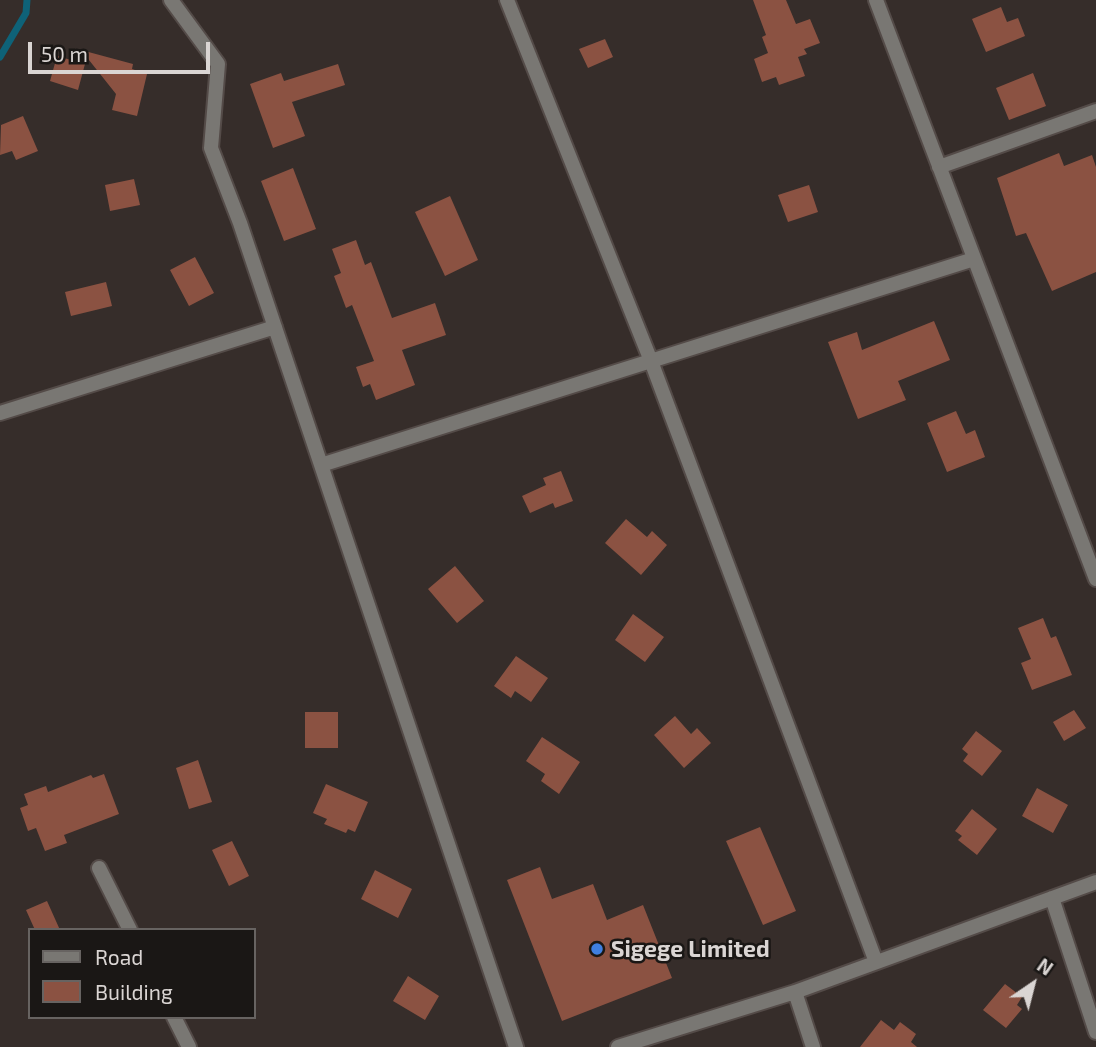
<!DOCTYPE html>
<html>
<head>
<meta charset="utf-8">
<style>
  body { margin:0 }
  #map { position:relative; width:1096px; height:1047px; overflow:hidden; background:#362d2a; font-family:"Exo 2",sans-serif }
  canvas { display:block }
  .legend { position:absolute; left:28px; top:928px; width:228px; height:91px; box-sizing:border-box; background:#1a1715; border:2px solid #676361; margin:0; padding:9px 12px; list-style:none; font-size:21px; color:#dad5d3 }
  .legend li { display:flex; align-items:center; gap:14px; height:35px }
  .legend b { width:35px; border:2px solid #676361 }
  .north { position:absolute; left:998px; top:949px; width:70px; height:70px; -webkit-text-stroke:5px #1a1715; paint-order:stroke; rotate:35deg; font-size:19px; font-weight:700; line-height:28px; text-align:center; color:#dad5d3 }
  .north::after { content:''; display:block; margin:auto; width:24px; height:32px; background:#dad5d3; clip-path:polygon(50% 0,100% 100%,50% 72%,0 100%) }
  .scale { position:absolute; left:28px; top:42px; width:182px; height:32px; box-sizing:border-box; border:4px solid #dad5d3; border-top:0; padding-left:9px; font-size:21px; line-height:24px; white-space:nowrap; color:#dad5d3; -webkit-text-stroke:5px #1a1715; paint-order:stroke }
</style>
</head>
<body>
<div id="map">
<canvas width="1096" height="1047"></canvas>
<ul class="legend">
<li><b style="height:9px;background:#797773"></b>Road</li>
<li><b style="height:19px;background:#8b5242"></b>Building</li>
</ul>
<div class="north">N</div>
<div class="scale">50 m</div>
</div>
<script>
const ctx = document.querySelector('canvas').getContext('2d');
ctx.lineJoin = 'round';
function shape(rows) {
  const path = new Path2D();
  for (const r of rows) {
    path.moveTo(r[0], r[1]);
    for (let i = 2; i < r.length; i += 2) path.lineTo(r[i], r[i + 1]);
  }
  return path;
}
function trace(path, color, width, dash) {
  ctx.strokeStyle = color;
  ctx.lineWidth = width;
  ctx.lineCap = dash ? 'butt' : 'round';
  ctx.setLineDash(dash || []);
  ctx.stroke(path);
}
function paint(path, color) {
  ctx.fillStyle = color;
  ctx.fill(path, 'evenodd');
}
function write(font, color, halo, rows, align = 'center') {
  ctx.font = font + ' "Exo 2",sans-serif';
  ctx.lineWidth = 5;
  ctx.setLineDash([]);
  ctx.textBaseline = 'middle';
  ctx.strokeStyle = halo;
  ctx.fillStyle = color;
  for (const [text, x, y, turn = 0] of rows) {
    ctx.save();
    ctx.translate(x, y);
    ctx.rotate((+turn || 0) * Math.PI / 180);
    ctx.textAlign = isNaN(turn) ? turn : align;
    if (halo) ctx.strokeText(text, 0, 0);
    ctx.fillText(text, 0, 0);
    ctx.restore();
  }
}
const stream = shape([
  [0,57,26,13,27,0]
]);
const building = shape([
  [753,0,786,0,796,24,810,19,820,43,804,49,807,54,798,57,805,76,779,85,776,77,762,82,754,59,768,53,762,37,766,35],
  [1001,7,1007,22,1018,18,1025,36,986,52,972,19],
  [605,39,613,57,588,68,579,49],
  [81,50,133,64,132,69,147,74,137,116,112,110,116,94],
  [57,56,85,64,78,90,50,81],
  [338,64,345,85,292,102,305,136,273,148,250,84,281,73,284,81],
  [1033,73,1046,106,1009,120,996,88],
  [23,116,38,151,16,160,12,151,0,155,1,125],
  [1059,153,1064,166,1092,155,1096,167,1096,272,1052,291,1026,233,1016,236,997,178],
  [293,168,316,229,284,241,261,181],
  [134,179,140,205,110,211,105,185],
  [809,185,818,212,788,222,778,195],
  [450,196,478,260,445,276,415,212],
  [356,240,365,265,371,262,392,318,435,303,446,335,402,350,415,385,376,400,370,384,363,387,356,367,374,361,352,305,346,308,334,276,341,273,332,249],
  [195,257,214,293,189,306,170,270],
  [106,282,112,306,71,316,65,292],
  [934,321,950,360,898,381,906,400,858,419,828,342,857,332,862,350],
  [956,411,966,434,975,430,985,457,947,472,927,423],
  [561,471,573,501,555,508,553,503,530,513,522,496,546,485,543,478],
  [626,519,647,537,652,531,667,545,641,575,605,543],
  [455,566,484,601,457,623,428,589],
  [633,614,664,637,645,662,615,640],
  [1043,618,1051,638,1056,636,1072,675,1032,690,1021,663,1031,659,1018,628],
  [516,656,548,678,531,702,515,691,511,698,494,686],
  [1074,710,1086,728,1064,741,1053,722],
  [305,712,338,712,338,748,305,748],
  [675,716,691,734,697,728,711,743,684,768,654,735],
  [976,731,1002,751,982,776,963,761,968,754,962,749],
  [542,737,580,762,559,794,541,781,545,774,526,761],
  [198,760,212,802,189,809,176,768],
  [104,774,119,814,64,835,67,843,45,851,36,828,28,831,20,808,28,805,24,794,46,786,48,792,91,775,93,778],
  [326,784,368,802,355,832,348,829,346,833,324,824,327,819,313,813],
  [1037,788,1068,805,1053,833,1022,816],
  [972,809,997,829,977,855,958,840,962,836,955,831],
  [760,827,796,911,763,925,726,841],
  [232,841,249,876,229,886,212,850],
  [540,867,552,899,593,884,607,920,643,905,672,978,562,1021,507,880],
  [375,870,412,889,398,918,361,899],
  [47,901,60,930,35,930,26,910],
  [408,976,439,996,425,1020,393,1001],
  [1005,984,1022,997,1017,1005,1022,1009,1006,1028,983,1010],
  [881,1020,894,1030,900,1022,916,1034,911,1042,917,1047,860,1047]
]);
const minor = shape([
  [171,0,218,64,211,148,240,223,516,1047],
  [507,0,651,361,876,962],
  [876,0,1096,579],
  [939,167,1096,111],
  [0,413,275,327],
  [321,465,974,259],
  [99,868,130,930],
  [1052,898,1096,1032],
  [795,992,813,1047],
  [174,1017,189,1047],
  [618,1047,795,992,1096,882]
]);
const markers = [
  [597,949,7,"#3f7fe0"]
];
const poiNames = [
  ["Sigege Limited",611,949]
];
trace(stream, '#0e6278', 7);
paint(building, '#8b5242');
trace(minor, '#544b48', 18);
trace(minor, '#797773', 14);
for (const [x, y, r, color] of markers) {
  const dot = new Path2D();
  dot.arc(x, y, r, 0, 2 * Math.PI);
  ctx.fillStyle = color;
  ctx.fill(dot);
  trace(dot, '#1a1715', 2.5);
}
write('bold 23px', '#dad5d3', '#1a1715', poiNames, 'left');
</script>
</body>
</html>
